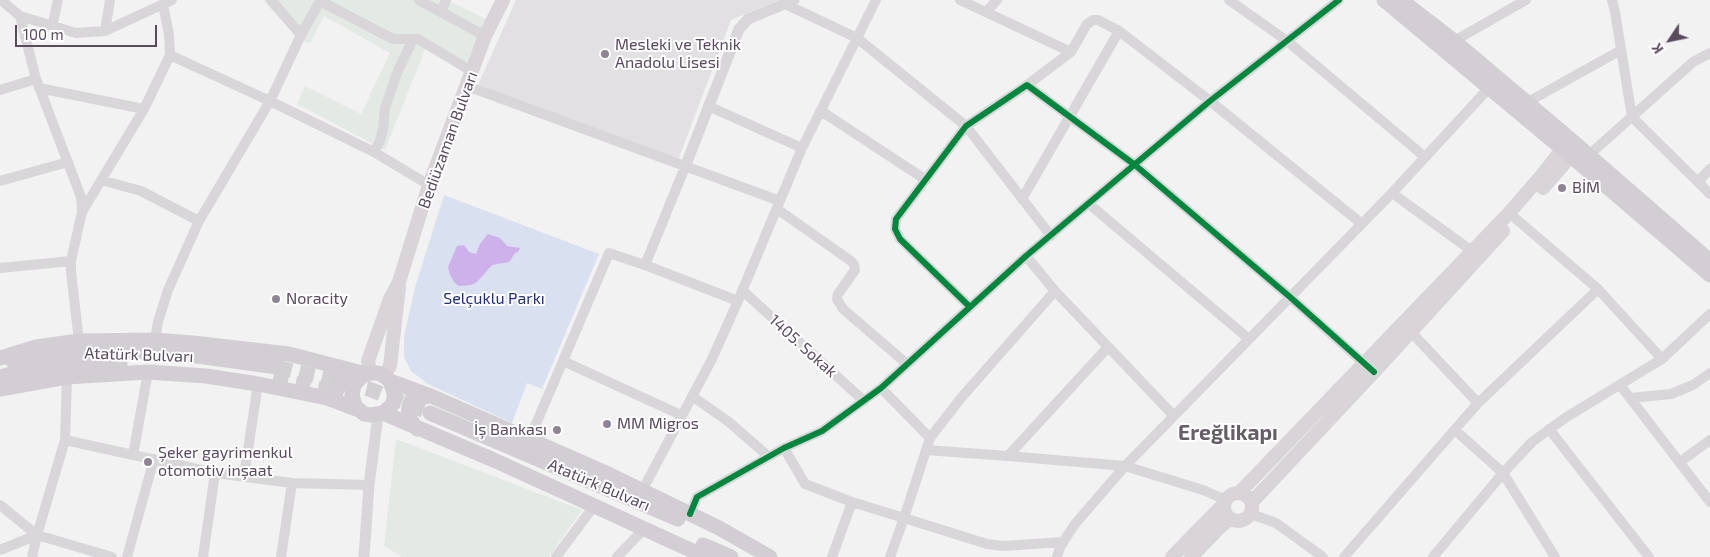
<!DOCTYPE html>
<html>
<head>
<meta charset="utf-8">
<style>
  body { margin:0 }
  #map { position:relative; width:1710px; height:557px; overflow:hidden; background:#f2f2f2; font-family:"Exo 2",sans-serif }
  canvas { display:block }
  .north { position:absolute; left:1645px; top:15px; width:50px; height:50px; -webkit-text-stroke:4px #fff; paint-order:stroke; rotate:236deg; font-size:14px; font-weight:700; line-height:20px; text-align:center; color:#594a5e }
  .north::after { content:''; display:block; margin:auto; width:18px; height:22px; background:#594a5e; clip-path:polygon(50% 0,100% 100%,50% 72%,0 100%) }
  .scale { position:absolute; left:15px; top:25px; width:142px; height:22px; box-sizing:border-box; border:2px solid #594a5e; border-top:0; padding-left:6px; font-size:15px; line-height:18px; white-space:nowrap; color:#594a5e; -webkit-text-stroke:4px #fff; paint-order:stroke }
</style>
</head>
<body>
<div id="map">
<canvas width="1710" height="557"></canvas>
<div class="north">K</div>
<div class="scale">100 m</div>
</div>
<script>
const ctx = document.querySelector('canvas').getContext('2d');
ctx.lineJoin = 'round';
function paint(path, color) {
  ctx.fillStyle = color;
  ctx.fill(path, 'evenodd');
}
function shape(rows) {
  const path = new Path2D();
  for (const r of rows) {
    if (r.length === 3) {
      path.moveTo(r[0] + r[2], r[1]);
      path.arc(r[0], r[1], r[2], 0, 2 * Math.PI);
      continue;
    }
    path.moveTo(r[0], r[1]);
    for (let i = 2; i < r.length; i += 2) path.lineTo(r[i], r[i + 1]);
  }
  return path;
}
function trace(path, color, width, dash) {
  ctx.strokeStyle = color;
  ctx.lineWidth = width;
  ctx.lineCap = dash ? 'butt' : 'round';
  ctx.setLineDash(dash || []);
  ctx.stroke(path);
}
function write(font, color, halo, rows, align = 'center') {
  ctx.font = font + ' "Exo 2",sans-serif';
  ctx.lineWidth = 4;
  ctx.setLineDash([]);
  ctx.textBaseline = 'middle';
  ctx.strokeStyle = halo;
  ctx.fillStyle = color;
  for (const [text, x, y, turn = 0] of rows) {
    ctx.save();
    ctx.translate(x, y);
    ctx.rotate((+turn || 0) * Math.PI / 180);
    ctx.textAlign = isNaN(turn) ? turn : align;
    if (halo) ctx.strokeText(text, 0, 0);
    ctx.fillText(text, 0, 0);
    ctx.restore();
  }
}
const commercial = shape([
  [263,0,447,0,492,22,473,72,427,45,385,150,297,104,305,86,361,114,390,53,324,16,310,43,299,40],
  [396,439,582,510,549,557,402,557,384,546]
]);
const education = shape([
  [516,0,779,0,731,20,677,163,477,87]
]);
const green = shape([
  [444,195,599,254,542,389,527,383,512,423,428,384,411,371,404,357,404,336,416,284]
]);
const water = shape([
  [488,234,500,238,507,246,520,248,518,252,515,253,509,262,492,265,477,282,471,285,459,286,454,282,450,275,448,267,457,246,464,245,469,252,476,254,480,244]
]);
const primaryTunnel = shape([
  [277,367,369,389,430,413],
  [273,379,338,392]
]);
const minor = shape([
  [1,0,20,16,76,33,105,31,172,0],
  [271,0,301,35],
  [320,0,320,1,393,39,418,39,473,72],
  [419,0,485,36],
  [960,0,1071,52],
  [1229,0,1287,41,1425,157],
  [1612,0,1615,12,1632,117,1710,194],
  [785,4,857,38,966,126,1051,236],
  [441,12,446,0],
  [986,12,997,0],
  [20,16,36,79,81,197,82,212,71,261,71,272,79,341],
  [52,27,58,0],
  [105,31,110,0],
  [1454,41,1526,0],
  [170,55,270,101,374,152,429,185],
  [1027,85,1071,52,1087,24,1093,20,1098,20,1119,31,1210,101,1362,224],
  [467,86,780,201],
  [39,88,144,109],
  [0,90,36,79],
  [1526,103,1621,50],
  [708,106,802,148],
  [821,111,926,180],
  [374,152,380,141,383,129,385,108,397,73,413,39],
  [1589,155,1693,62,1710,53],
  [101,180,141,191,199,221],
  [0,181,68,162],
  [1698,182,1710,169],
  [1392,193,1472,251],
  [1022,199,1119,31],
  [1089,204,1249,339],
  [777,209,851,261,854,265,855,270,838,294,837,299,843,309,907,364],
  [82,212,144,109,170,55,169,35,163,4],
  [1515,218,1598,289,1662,359],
  [1026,256,1055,291,1174,416],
  [645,265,685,167],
  [0,268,71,261],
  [743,291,864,401],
  [1055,291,961,398,930,438,904,518,987,544,1003,546,1063,542],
  [970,307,900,239,895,229,896,219,966,126,1027,85,1135,165,1290,297,1368,367],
  [1411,332,1478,403],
  [155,340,158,322,168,290,199,221,270,101,301,35,320,1],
  [563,361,609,253,645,265,738,301],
  [1620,385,1710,502],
  [881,388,930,438],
  [692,396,729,422,768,456],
  [1630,398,1671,394,1693,385,1710,373],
  [1549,429,1649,557],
  [1455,430,1503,473,1555,557],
  [65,440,215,473,292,483,369,485],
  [529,440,563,361,681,415],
  [784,448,805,484,852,502,832,557],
  [926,450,1008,456,1108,347],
  [133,455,148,372],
  [1008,456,1125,466,1203,490,1226,500],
  [1680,462,1710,440],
  [244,476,258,384],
  [642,491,712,359,738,301,802,148,876,0],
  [852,502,904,518,890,557],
  [0,505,37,535,112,557],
  [690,514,697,497,784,448,822,431,881,388,1026,256,1210,101,1339,0],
  [1251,514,1276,523,1323,557],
  [0,550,37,535],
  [32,557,37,535,65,440,67,377],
  [127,557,154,459],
  [203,557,215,473],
  [281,557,292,483],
  [556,557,594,506],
  [617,557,644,529],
  [1057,557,1060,547,1075,524,1125,466,1392,193,1489,88],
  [1344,557,1478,403,1598,289],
  [1433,557,1503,473,1532,442,1565,418,1662,359,1710,314]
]);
const tertiary = shape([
  [685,167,739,29,748,19,794,0],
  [364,557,369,485,378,415]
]);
const secondary = shape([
  [1543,188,1578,148],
  [370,373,368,361,390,299,399,282,429,185,485,36,503,0],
  [384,376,390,366,399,287],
  [1238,507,14],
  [1239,493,1509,213,1542,175,1568,142],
  [1252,502,1374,372,1503,231],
  [1172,557,1224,504],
  [1191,557,1220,527,1230,519]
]);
const primary = shape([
  [1384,0,1571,156,1710,275],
  [1401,0,1454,41,1570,139,1710,261],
  [0,358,36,347,79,341,155,340,193,343,289,354,366,374],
  [13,361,83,352,134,351,190,355,277,367],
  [0,377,23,371,88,363,120,364],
  [390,381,431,396,604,472,719,528,770,557],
  [0,389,67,377,148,372,206,376,258,384,327,398,359,410],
  [327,398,335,394,340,384,339,374,333,366],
  [383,413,392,405,394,399,394,393,390,381,384,376,378,373,370,373,361,377,354,385,352,395,355,406,364,414,371,415,383,413,496,461,695,552,712,557],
  [430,413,678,519],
  [417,429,408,416,409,406,411,401,416,398,431,396],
  [703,545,731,557]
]);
const cycleway = shape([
  [970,307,900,239,895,229,896,219,966,126,1027,85,1135,165,1290,297,1374,372],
  [690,514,697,497,784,448,822,431,881,388,1026,256,1210,101,1339,0]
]);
const markers = [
  [605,54,5,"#8f8592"],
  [1562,188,5,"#8f8592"],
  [276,299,5,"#8f8592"],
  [607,424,5,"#8f8592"],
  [557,430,5,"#8f8592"],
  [148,462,5,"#8f8592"]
];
const poiNames = [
  ["Mesleki ve Teknik",615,45],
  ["Anadolu Lisesi",615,63],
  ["BİM",1572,188],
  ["Noracity",286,299],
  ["MM Migros",617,424],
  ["İş Bankası",547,430,"right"],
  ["Şeker gayrimenkul",158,453],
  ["otomotiv inşaat",158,471]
];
const streetNames = [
  ["Bediüzaman Bulvarı",448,140,-70],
  ["1405. Sokak",803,346,42],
  ["Atatürk Bulvarı",139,355,2],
  ["Atatürk Bulvarı",599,485,23]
];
const parkNames = [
  ["Selçuklu Parkı",494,299]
];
const districtNames = [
  ["Ereğlikapı",1228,433]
];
paint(commercial, '#e3e9e4');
paint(education, '#e2e0e2');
paint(green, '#d9e0ef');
paint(water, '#ceb1ea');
trace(primaryTunnel, '#d3d0d4', 15, [15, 8]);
trace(minor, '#d8d6d9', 10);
trace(tertiary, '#d8d6d9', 11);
trace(secondary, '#d8d4d8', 14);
trace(primary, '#d3ced4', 15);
trace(cycleway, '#00873e', 6);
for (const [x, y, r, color] of markers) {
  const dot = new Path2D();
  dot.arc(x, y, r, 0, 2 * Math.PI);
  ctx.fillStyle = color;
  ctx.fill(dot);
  trace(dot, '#fff', 2);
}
write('16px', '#594a5e', '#fff', poiNames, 'left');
write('16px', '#594a5e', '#fff', streetNames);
write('16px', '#1f317b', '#fff', parkNames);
write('bold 21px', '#655e66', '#fff', districtNames);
</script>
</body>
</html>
